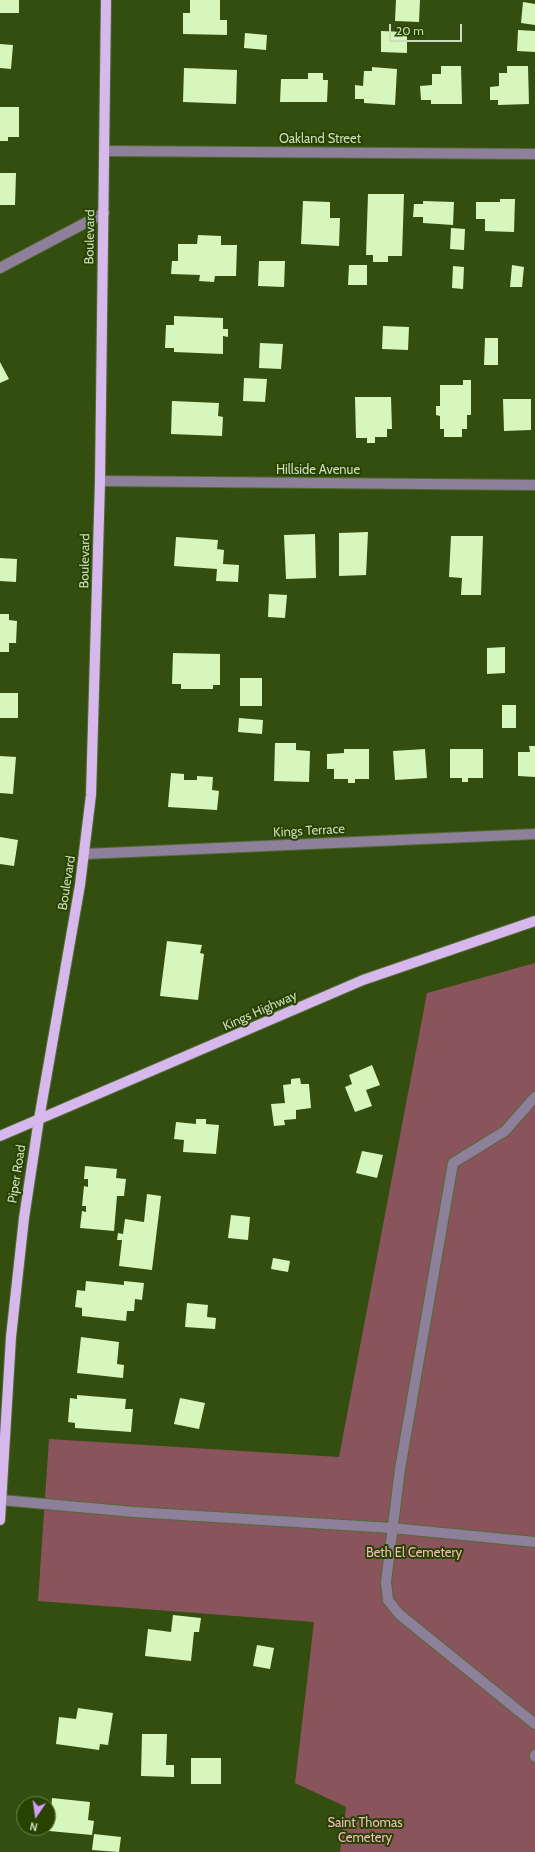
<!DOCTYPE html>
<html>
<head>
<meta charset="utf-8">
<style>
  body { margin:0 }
  #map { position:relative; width:535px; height:1852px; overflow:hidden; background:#334e0f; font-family:Cabin,sans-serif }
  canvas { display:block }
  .north { position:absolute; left:16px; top:1796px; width:40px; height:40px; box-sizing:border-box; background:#284300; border:1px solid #69814c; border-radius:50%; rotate:193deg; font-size:11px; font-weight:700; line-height:16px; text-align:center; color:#cbddbd }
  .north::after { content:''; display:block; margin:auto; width:14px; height:18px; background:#d49cfb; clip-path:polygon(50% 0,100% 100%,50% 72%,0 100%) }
  .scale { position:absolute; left:389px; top:24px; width:73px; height:18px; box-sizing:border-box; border:2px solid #cbddbd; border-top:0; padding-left:5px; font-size:12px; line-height:14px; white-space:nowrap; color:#cbddbd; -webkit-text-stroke:3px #284300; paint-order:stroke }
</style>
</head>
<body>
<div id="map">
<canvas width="535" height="1852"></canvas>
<div class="north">N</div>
<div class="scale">20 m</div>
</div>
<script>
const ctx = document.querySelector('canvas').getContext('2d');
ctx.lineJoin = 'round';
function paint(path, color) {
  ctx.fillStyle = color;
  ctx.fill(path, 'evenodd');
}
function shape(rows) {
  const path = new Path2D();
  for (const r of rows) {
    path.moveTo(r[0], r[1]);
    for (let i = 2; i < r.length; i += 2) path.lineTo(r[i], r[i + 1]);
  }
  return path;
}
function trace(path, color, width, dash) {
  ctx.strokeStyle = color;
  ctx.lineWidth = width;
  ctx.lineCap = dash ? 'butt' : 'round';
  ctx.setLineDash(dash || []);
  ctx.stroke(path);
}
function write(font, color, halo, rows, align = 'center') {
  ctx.font = font + ' Cabin,sans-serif';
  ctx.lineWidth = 4;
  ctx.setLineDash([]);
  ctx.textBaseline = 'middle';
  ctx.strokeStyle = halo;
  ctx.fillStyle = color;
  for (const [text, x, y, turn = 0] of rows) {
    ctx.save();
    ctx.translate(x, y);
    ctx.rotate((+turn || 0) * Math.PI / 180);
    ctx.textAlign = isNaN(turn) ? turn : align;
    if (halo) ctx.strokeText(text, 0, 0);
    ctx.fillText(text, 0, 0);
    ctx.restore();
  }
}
const green = shape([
  [535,963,535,1852,340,1852,346,1807,295,1783,314,1622,38,1601,49,1439,339,1457,427,993]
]);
const building = shape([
  [0,0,19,0,19,13,0,13],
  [190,0,220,0,220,20,227,20,227,35,183,34,183,13,190,13],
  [396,0,420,0,419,22,395,21],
  [523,2,535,4,535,25,521,23],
  [518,30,535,31,535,52,517,51],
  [381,31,407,32,407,53,381,52],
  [245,33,267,35,266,50,244,48],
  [0,44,13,45,11,69,0,68],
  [441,66,461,66,462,104,431,104,431,100,421,100,420,86,432,85,432,74,441,74],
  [507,66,528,66,529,104,498,105,498,100,490,100,490,87,499,86,499,73,507,73],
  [372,67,397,69,395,105,364,103,364,99,355,99,355,85,363,86,364,71,372,71],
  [184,68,237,70,236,104,183,102],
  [308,73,323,73,323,80,328,80,327,102,280,102,281,79,308,79],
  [0,107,19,107,19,137,8,137,8,141,0,141],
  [0,173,16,173,15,205,0,205],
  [368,194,404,194,402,256,388,256,388,262,373,262,373,255,366,255],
  [500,199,515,199,514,232,485,231,485,219,476,219,476,202,500,202],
  [303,201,330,202,330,218,340,218,339,246,301,244],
  [423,201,454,202,453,225,423,223,423,217,413,217,414,204,423,204],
  [451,228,465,229,464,250,450,249],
  [198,235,221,236,221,245,237,245,236,276,215,276,214,282,199,281,200,275,171,274,172,261,178,261,178,244,197,244],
  [259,261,285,261,284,287,258,286],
  [349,265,367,265,367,285,348,285],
  [512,265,524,267,522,287,510,287],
  [453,266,464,267,463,289,452,288],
  [174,316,223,318,223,329,228,329,228,337,223,336,223,354,174,352,174,348,165,348,166,325,174,325],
  [383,326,409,327,408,350,382,349],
  [485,338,498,338,498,365,484,365],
  [260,343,283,344,281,369,259,368],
  [0,362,9,379,0,383],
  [244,378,267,379,265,402,243,401],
  [463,380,471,380,471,415,467,415,467,429,462,429,462,437,444,437,444,429,440,429,440,416,436,415,436,406,440,406,440,385,463,385],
  [355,397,391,397,392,429,387,429,387,437,375,437,375,443,367,443,367,438,356,438],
  [503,399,531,399,531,430,504,431],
  [172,401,219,403,218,416,223,417,222,436,171,434],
  [368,532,366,575,339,576,339,533],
  [315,534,316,578,286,579,284,535],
  [451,536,483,536,481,595,461,595,462,578,449,577],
  [176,537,218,540,217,549,224,550,223,564,239,565,238,582,216,581,217,569,174,566],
  [0,558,17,559,16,582,0,581],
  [269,594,287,595,285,618,268,617],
  [0,614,9,614,9,620,17,621,16,643,9,643,9,652,0,652],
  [505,647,505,673,487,674,487,648],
  [173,653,220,654,220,685,213,685,213,689,181,689,181,684,172,684],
  [240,678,262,678,262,706,240,706],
  [0,693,18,693,18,718,0,718],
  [502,705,516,705,516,728,502,728],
  [239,718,263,720,262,734,238,732],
  [275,743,296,743,296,750,310,751,309,782,274,781],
  [529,746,535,746,535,777,518,776,518,752,530,752],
  [344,749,369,749,369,779,355,779,355,783,348,783,348,779,334,779,334,769,327,769,327,754,344,753],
  [425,749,427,778,395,780,393,751],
  [450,749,483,749,483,778,468,778,468,782,462,782,462,778,450,778],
  [0,756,16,757,13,794,0,793],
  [171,773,184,774,184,780,197,780,197,776,213,777,212,790,219,791,217,810,168,807],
  [0,837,18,840,14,866,0,864],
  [167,941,202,945,200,953,204,954,198,1000,160,996],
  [372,1065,380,1085,366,1090,372,1106,355,1112,345,1087,352,1084,349,1075],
  [300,1078,301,1084,309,1084,311,1108,296,1110,296,1119,284,1120,285,1125,274,1126,271,1104,285,1103,283,1085,291,1084,291,1079],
  [196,1119,206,1119,206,1124,219,1125,216,1154,183,1152,184,1140,174,1139,176,1122,196,1124],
  [362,1151,383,1155,377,1178,356,1173],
  [85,1166,117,1169,116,1178,126,1179,124,1196,117,1196,114,1231,80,1228,82,1211,86,1212,86,1206,82,1206,84,1186,88,1187,88,1179,84,1179],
  [147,1194,161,1196,152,1270,119,1266,122,1240,117,1240,118,1233,123,1234,125,1219,144,1222],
  [231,1215,250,1217,248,1240,228,1238],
  [273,1258,290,1261,288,1272,271,1269],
  [86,1281,124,1285,124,1281,144,1283,142,1300,135,1299,134,1311,127,1311,126,1321,82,1316,82,1308,75,1307,77,1290,85,1291],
  [187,1303,208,1305,207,1317,216,1318,215,1329,185,1327],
  [81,1337,119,1342,117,1364,124,1365,123,1378,77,1373],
  [77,1395,126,1399,125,1409,133,1409,131,1432,75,1428,75,1423,68,1422,70,1398,77,1399],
  [180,1398,205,1403,199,1429,174,1424],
  [173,1615,201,1618,199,1632,194,1632,191,1661,145,1656,148,1629,171,1632],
  [257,1645,274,1648,270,1669,253,1666],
  [78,1708,113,1713,108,1745,100,1744,99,1750,56,1744,59,1717,76,1719],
  [142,1734,167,1734,166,1765,174,1765,174,1777,141,1776],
  [191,1758,221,1758,221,1784,191,1784],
  [52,1798,90,1802,88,1820,94,1821,92,1835,49,1831],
  [94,1834,121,1837,119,1852,92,1850]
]);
const minor = shape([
  [105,151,535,154],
  [0,268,104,213],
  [100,481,535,485],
  [85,854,535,834],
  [535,1097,505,1131,453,1163,400,1469,386,1582,388,1600,399,1614,535,1724],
  [1,1500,134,1512,392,1528,535,1542],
  [535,1755,535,1757]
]);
const major = shape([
  [0,1136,363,980,535,921],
  [0,1520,11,1337,24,1218,39,1119,80,885,91,795,100,481,106,0]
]);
const streetNames = [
  ["Oakland Street",320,139],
  ["Boulevard",90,237,-89],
  ["Hillside Avenue",318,470],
  ["Boulevard",85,561,-89],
  ["Kings Terrace",309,831,-3],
  ["Boulevard",67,883,-81],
  ["Kings Highway",260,1011,-24],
  ["Piper Road",17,1174,-81]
];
const parkNames = [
  ["Beth El Cemetery",414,1553],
  ["Saint Thomas",365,1823],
  ["Cemetery",365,1838]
];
paint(green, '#89545c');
paint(building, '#d7f6bc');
trace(minor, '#516b32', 12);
trace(major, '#516b32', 12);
trace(minor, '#8e7f9a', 10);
trace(major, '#d7b8ed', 10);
write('13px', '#cbddbd', '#284300', streetNames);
write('13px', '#f4bac1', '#284300', parkNames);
</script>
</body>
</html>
